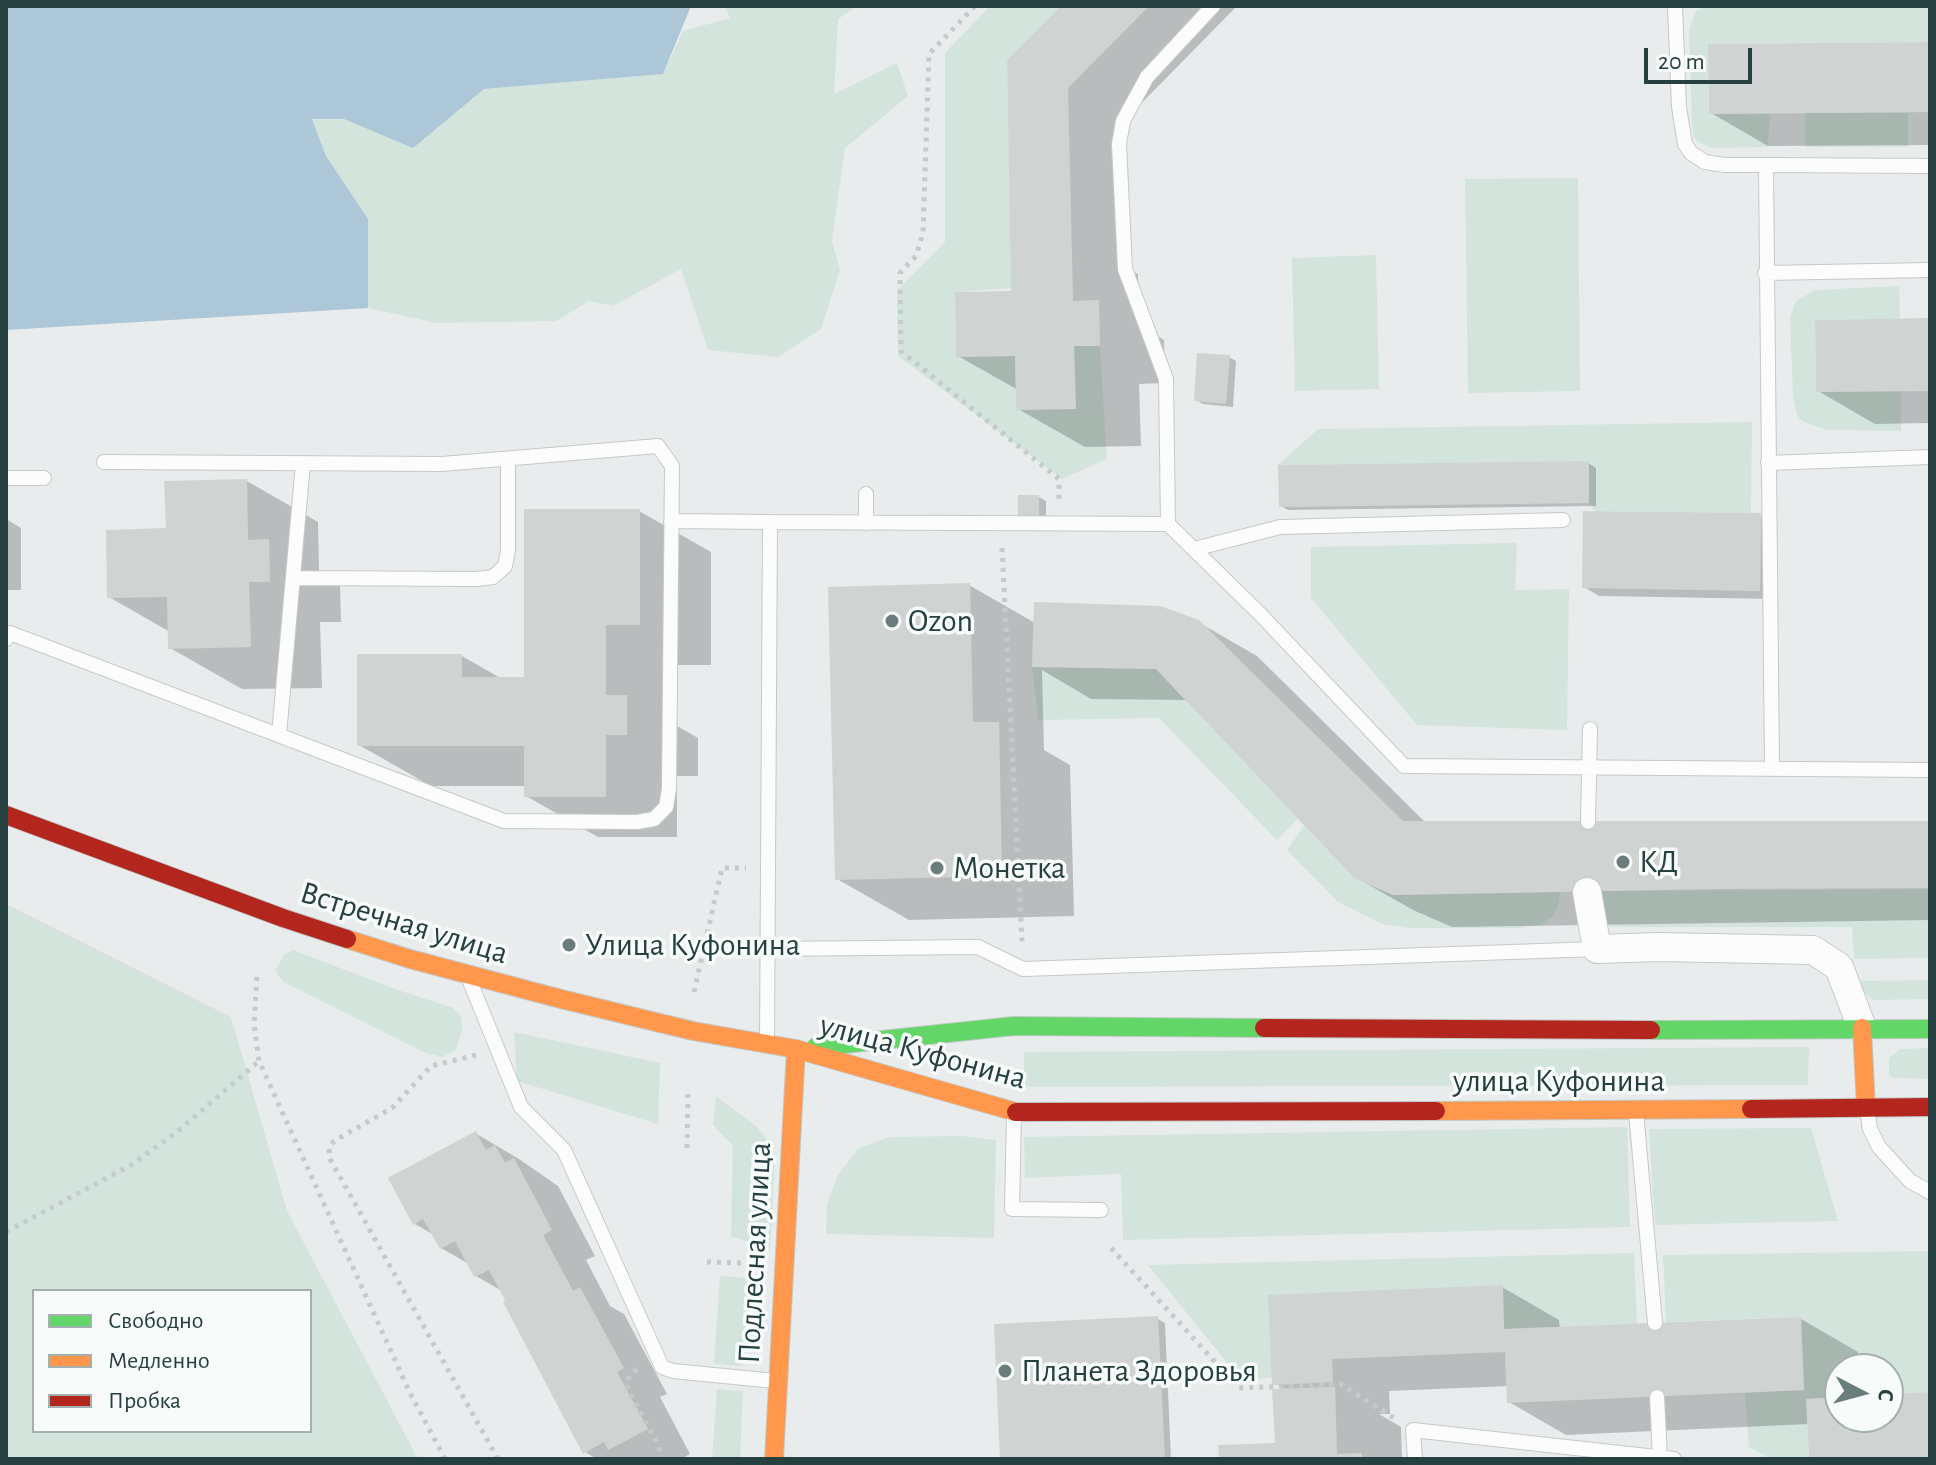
<!DOCTYPE html>
<html>
<head>
<meta charset="utf-8">
<style>
  body { margin:0 }
  #map { position:relative; width:1936px; height:1465px; overflow:hidden; background:#e8ecec; font-family:"Alegreya Sans",sans-serif }
  canvas { display:block }
  .frame { position:absolute; inset:0; border:8px solid #264040; pointer-events:none }
  .legend { position:absolute; left:32px; top:1289px; width:280px; height:144px; box-sizing:border-box; background:#f7fbfa; border:2px solid #a3b0b0; margin:0; padding:10px 14px; list-style:none; font-size:24px; color:#264040 }
  .legend li { display:flex; align-items:center; gap:16px; height:40px }
  .legend b { width:40px; border:2px solid #a3b0b0 }
  .north { position:absolute; left:1824px; top:1353px; width:80px; height:80px; box-sizing:border-box; background:#f7fbfa; border:2px solid #a3b0b0; border-radius:50%; rotate:96deg; font-size:22px; font-weight:700; line-height:32px; text-align:center; color:#264040 }
  .north::after { content:''; display:block; margin:auto; width:28px; height:36px; background:#6a7c7c; clip-path:polygon(50% 0,100% 100%,50% 72%,0 100%) }
  .scale { position:absolute; left:1644px; top:48px; width:108px; height:36px; box-sizing:border-box; border:4px solid #264040; border-top:0; padding-left:10px; font-size:24px; line-height:28px; white-space:nowrap; color:#264040; -webkit-text-stroke:6px #f7fbfa; paint-order:stroke }
</style>
</head>
<body>
<div id="map">
<canvas width="1936" height="1465"></canvas>
<div class="frame"></div>
<ul class="legend">
<li><b style="height:10px;background:#63d668"></b>Свободно</li>
<li><b style="height:10px;background:#ff974d"></b>Медленно</li>
<li><b style="height:10px;background:#b3261e"></b>Пробка</li>
</ul>
<div class="north">С</div>
<div class="scale">20 m</div>
</div>
<script>
const ctx = document.querySelector('canvas').getContext('2d');
ctx.lineJoin = 'round';
function paint(path, color) {
  ctx.fillStyle = color;
  ctx.fill(path, 'evenodd');
}
function shape(rows) {
  const path = new Path2D();
  for (const r of rows) {
    path.moveTo(r[0], r[1]);
    for (let i = 2; i < r.length; i += 2) path.lineTo(r[i], r[i + 1]);
  }
  return path;
}
function trace(path, color, width, dash) {
  ctx.strokeStyle = color;
  ctx.lineWidth = width;
  ctx.lineCap = dash ? 'butt' : 'round';
  ctx.setLineDash(dash || []);
  ctx.stroke(path);
}
function write(font, color, halo, rows, align = 'center') {
  ctx.font = font + ' "Alegreya Sans",sans-serif';
  ctx.lineWidth = 7;
  ctx.setLineDash([]);
  ctx.textBaseline = 'middle';
  ctx.strokeStyle = halo;
  ctx.fillStyle = color;
  for (const [text, x, y, turn = 0] of rows) {
    ctx.save();
    ctx.translate(x, y);
    ctx.rotate((+turn || 0) * Math.PI / 180);
    ctx.textAlign = isNaN(turn) ? turn : align;
    if (halo) ctx.strokeText(text, 0, 0);
    ctx.fillText(text, 0, 0);
    ctx.restore();
  }
}
const green = shape([
  [725,6,857,6,838,19,834,94,897,63,908,96,845,148,832,241,840,270,821,329,778,357,708,350,681,269,613,306,589,301,556,321,437,323,368,308,368,219,326,156,312,119,344,119,413,147,484,89,663,74,683,31,730,18],
  [990,6,1061,6,1007,60,1012,288,955,292,956,357,1015,356,1017,410,1075,409,1074,346,1100,346,1107,459,1062,479,898,356,897,290,945,242,945,53],
  [1705,6,1930,6,1930,42,1708,44,1709,114,1770,114,1768,147,1712,148,1698,142,1694,137,1692,126,1689,29,1696,11],
  [1805,113,1908,113,1908,147,1805,147],
  [1578,178,1580,391,1468,393,1465,179],
  [1376,255,1379,389,1295,391,1292,258],
  [1899,286,1900,319,1815,320,1816,392,1901,391,1901,431,1827,430,1802,421,1797,415,1793,397,1790,317,1796,301,1815,290],
  [1752,422,1751,513,1595,511,1589,503,1589,462,1278,465,1318,429],
  [1517,543,1515,590,1569,589,1567,730,1417,725,1311,598,1311,547],
  [1032,667,1156,669,1298,819,1277,840,1159,718,1038,720],
  [1304,826,1354,878,1393,895,1560,892,1559,903,1553,916,1541,925,1516,928,1408,928,1382,924,1338,902,1287,850],
  [1930,889,1930,958,1854,959,1852,927,1609,927,1601,910,1599,891],
  [6,904,231,1017,287,1211,418,1459,6,1459],
  [34,1291,310,1291,310,1431,34,1431],
  [293,950,395,989,453,1008,461,1016,463,1027,456,1049,443,1057,428,1054,284,982,277,974,276,969,284,955],
  [1930,980,1930,999,1874,1000,1858,989,1854,981],
  [514,1032,660,1063,658,1124,517,1081],
  [1809,1047,1808,1085,1024,1087,1024,1052],
  [1930,1048,1930,1079,1893,1078,1889,1074,1889,1058,1900,1049],
  [716,1096,757,1127,769,1142,775,1155,770,1249,731,1236,733,1146,713,1125],
  [1627,1127,1630,1227,1123,1240,1121,1174,1025,1178,1024,1137],
  [1811,1128,1838,1221,1655,1225,1649,1129],
  [961,1136,996,1140,994,1238,826,1234,827,1204,838,1175,858,1149,889,1137],
  [1930,1251,1930,1392,1888,1394,1888,1369,1840,1369,1840,1397,1806,1399,1809,1459,1771,1459,1749,1447,1745,1393,1804,1390,1801,1317,1666,1322,1663,1255],
  [1634,1253,1637,1324,1504,1329,1503,1286,1272,1378,1241,1380,1148,1265],
  [720,1276,749,1278,743,1366,714,1364],
  [717,1389,743,1391,740,1459,712,1459]
]);
const water = shape([
  [6,6,691,6,663,74,484,89,413,148,344,119,312,119,326,156,368,219,368,308,6,330]
]);
const shadow = shape([
  [1064,6,1237,6,1124,121,1128,269,1138,274,1139,325,1164,340,1165,383,1139,384,1141,446,1085,447,1018,409,1018,390,958,356,1013,293],
  [1930,44,1930,145,1768,146,1711,113],
  [1930,320,1930,423,1875,424,1818,391],
  [1229,357,1236,361,1233,407,1203,404,1196,400],
  [1588,463,1596,468,1596,506,1288,510,1281,506],
  [247,481,318,522,319,570,340,583,341,622,320,622,322,688,242,689,170,648,170,632,109,597,168,530],
  [1039,497,1046,501,1046,520,1028,520,1020,515],
  [639,511,711,552,711,665,677,665,677,726,698,738,698,776,677,776,677,837,598,837,526,796,526,786,431,786,359,745,462,656,502,679,526,679],
  [1760,515,1776,524,1775,599,1599,596,1584,587],
  [6,519,21,528,21,590,6,590],
  [969,585,1035,623,1198,622,1257,656,1426,823,1930,822,1930,920,1452,927,1413,910,1355,877,1188,700,1091,699,1042,670,1044,750,1070,765,1074,916,909,920,837,879],
  [475,1133,519,1159,558,1186,595,1256,586,1260,610,1306,624,1314,667,1394,660,1397,690,1454,681,1459,597,1459,585,1452,502,1291,476,1276,469,1264,441,1248,434,1235,415,1224],
  [1502,1287,1559,1320,1560,1329,1801,1319,1858,1352,1858,1369,1840,1369,1840,1417,1888,1417,1888,1396,1930,1394,1930,1459,1811,1459,1809,1424,1566,1435,1509,1402,1509,1386,1389,1391,1390,1414,1379,1414,1401,1427,1402,1459,1221,1459,1277,1445,1287,1390,1274,1383,1270,1297],
  [1158,1319,1165,1323,1171,1459,1002,1459]
]);
const building = shape([
  [1061,6,1149,6,1068,88,1073,301,1099,300,1100,346,1074,346,1076,409,1016,410,1015,356,956,357,955,292,1011,291,1007,60],
  [1930,42,1930,112,1709,114,1708,44],
  [1930,318,1930,391,1816,392,1815,320],
  [1197,353,1230,355,1226,404,1194,401],
  [1589,461,1589,503,1279,507,1278,465],
  [247,479,248,540,269,539,270,582,249,582,251,647,168,649,167,597,107,598,106,530,166,528,164,481],
  [1018,495,1039,495,1039,517,1018,516],
  [524,509,640,509,640,625,606,625,606,695,627,695,627,735,606,735,606,797,524,797,524,746,357,746,357,654,462,654,462,677,524,677],
  [1583,511,1761,513,1760,591,1582,588],
  [970,583,973,722,999,722,1002,876,835,880,828,587],
  [1034,602,1160,606,1199,620,1403,821,1930,821,1930,888,1714,889,1393,895,1354,878,1156,669,1032,667],
  [476,1131,486,1150,495,1145,505,1163,514,1158,552,1230,543,1235,573,1291,580,1287,624,1368,617,1372,648,1429,608,1450,604,1442,583,1454,503,1302,505,1300,489,1270,474,1277,455,1241,440,1249,423,1219,413,1225,388,1178],
  [1503,1285,1504,1329,1801,1317,1804,1390,1507,1403,1505,1352,1332,1359,1333,1382,1272,1385,1268,1295],
  [1158,1316,1165,1459,1000,1459,994,1324],
  [1335,1387,1337,1454,1362,1453,1362,1459,1219,1459,1218,1445,1275,1443,1272,1389],
  [1930,1392,1930,1459,1809,1459,1806,1399,1840,1397,1840,1417,1888,1417,1888,1394]
]);
const path = shape([
  [975,6,929,54,923,233,916,256,900,273,901,351,1059,479,1059,500],
  [1002,548,1022,942],
  [257,977,254,1024,259,1061,410,1393,445,1459],
  [694,992,722,868,746,868],
  [476,1055,431,1066,392,1108,334,1141,329,1148,330,1159,498,1459],
  [687,1148,688,1094],
  [6,1232,131,1165,177,1132,259,1061],
  [1111,1248,1239,1388,1340,1384,1394,1418],
  [707,1262,745,1263],
  [637,1369,627,1380,628,1390,659,1447,660,1459]
]);
const lane = shape([
  [1213,6,1147,77,1123,121,1119,144,1125,269,1166,379,1168,524,1260,614,1404,766,1930,770],
  [1675,6,1679,107,1685,144,1691,153,1705,162,1725,165,1766,165],
  [1765,273,1930,270],
  [1768,463,1930,457],
  [6,478,44,478],
  [671,521,770,522],
  [866,523,866,494],
  [1194,549,1280,527,1563,520],
  [293,578,477,579,493,577,505,566,508,550,508,459],
  [6,639,10,633,504,821,637,822,654,819,666,807,669,789,672,466,658,446,442,464,104,462],
  [279,735,303,463],
  [1772,768,1766,165,1930,166],
  [1588,822,1590,729],
  [767,949,978,947,1023,969,1597,949],
  [469,979,521,1107,564,1150,662,1367,673,1371,775,1381],
  [767,1043,770,522,1168,524],
  [1867,1109,1870,1129,1879,1147,1910,1181,1930,1192],
  [1636,1112,1655,1323],
  [1014,1114,1012,1209,1101,1210],
  [1657,1397,1660,1457],
  [1415,1459,1413,1430,1674,1459]
]);
const street = shape([
  [1587,892,1597,949,1659,947,1813,950,1839,967,1862,1028]
]);
const fast = shape([
  [1651,1030,1930,1029],
  [816,1047,1014,1026,1264,1028]
]);
const slow = shape([
  [347,939,410,959,561,999,693,1031,796,1049,1016,1112],
  [1862,1028,1866,1108],
  [1436,1111,1751,1109],
  [774,1459,796,1049]
]);
const jam = shape([
  [6,815,283,918,347,939],
  [1264,1028,1651,1030],
  [1751,1109,1930,1107],
  [1016,1112,1436,1111]
]);
const markers = [
  [892,621,8,"#6a7c7c"],
  [1623,862,8,"#6a7c7c"],
  [937,868,8,"#6a7c7c"],
  [569,945,8,"#6a7c7c"],
  [1005,1371,8,"#6a7c7c"]
];
const poiNames = [
  ["Ozon",908,621],
  ["КД",1639,862],
  ["Монетка",953,868],
  ["Улица Куфонина",585,945],
  ["Планета Здоровья",1021,1371]
];
const streetNames = [
  ["Встречная улица",404,923,17],
  ["улица Куфонина",923,1052,15],
  ["улица Куфонина",1559,1081],
  ["Подлесная улица",755,1253,-87]
];
paint(green, '#d3e4dd');
paint(water, '#acc7d8');
paint(shadow, '#0003');
paint(building, '#cfd4d3');
trace(lane, '#c5c9c9', 16);
trace(street, '#c5c9c9', 30);
trace(fast, '#c2c8c7', 20);
trace(slow, '#c2c8c7', 20);
trace(jam, '#c2c8c7', 20);
trace(path, '#c3cbcb', 5, [4, 6]);
trace(lane, '#fcfcfc', 14);
trace(street, '#fcfcfc', 28);
trace(fast, '#63d668', 18);
trace(slow, '#ff974d', 18);
trace(jam, '#b3261e', 18);
for (const [x, y, r, color] of markers) {
  const dot = new Path2D();
  dot.arc(x, y, r, 0, 2 * Math.PI);
  ctx.fillStyle = color;
  ctx.fill(dot);
  trace(dot, '#f7fbfa', 3);
}
write('32px', '#264040', '#f7fbfa', poiNames, 'left');
write('32px', '#264040', '#f7fbfa', streetNames);
</script>
</body>
</html>
